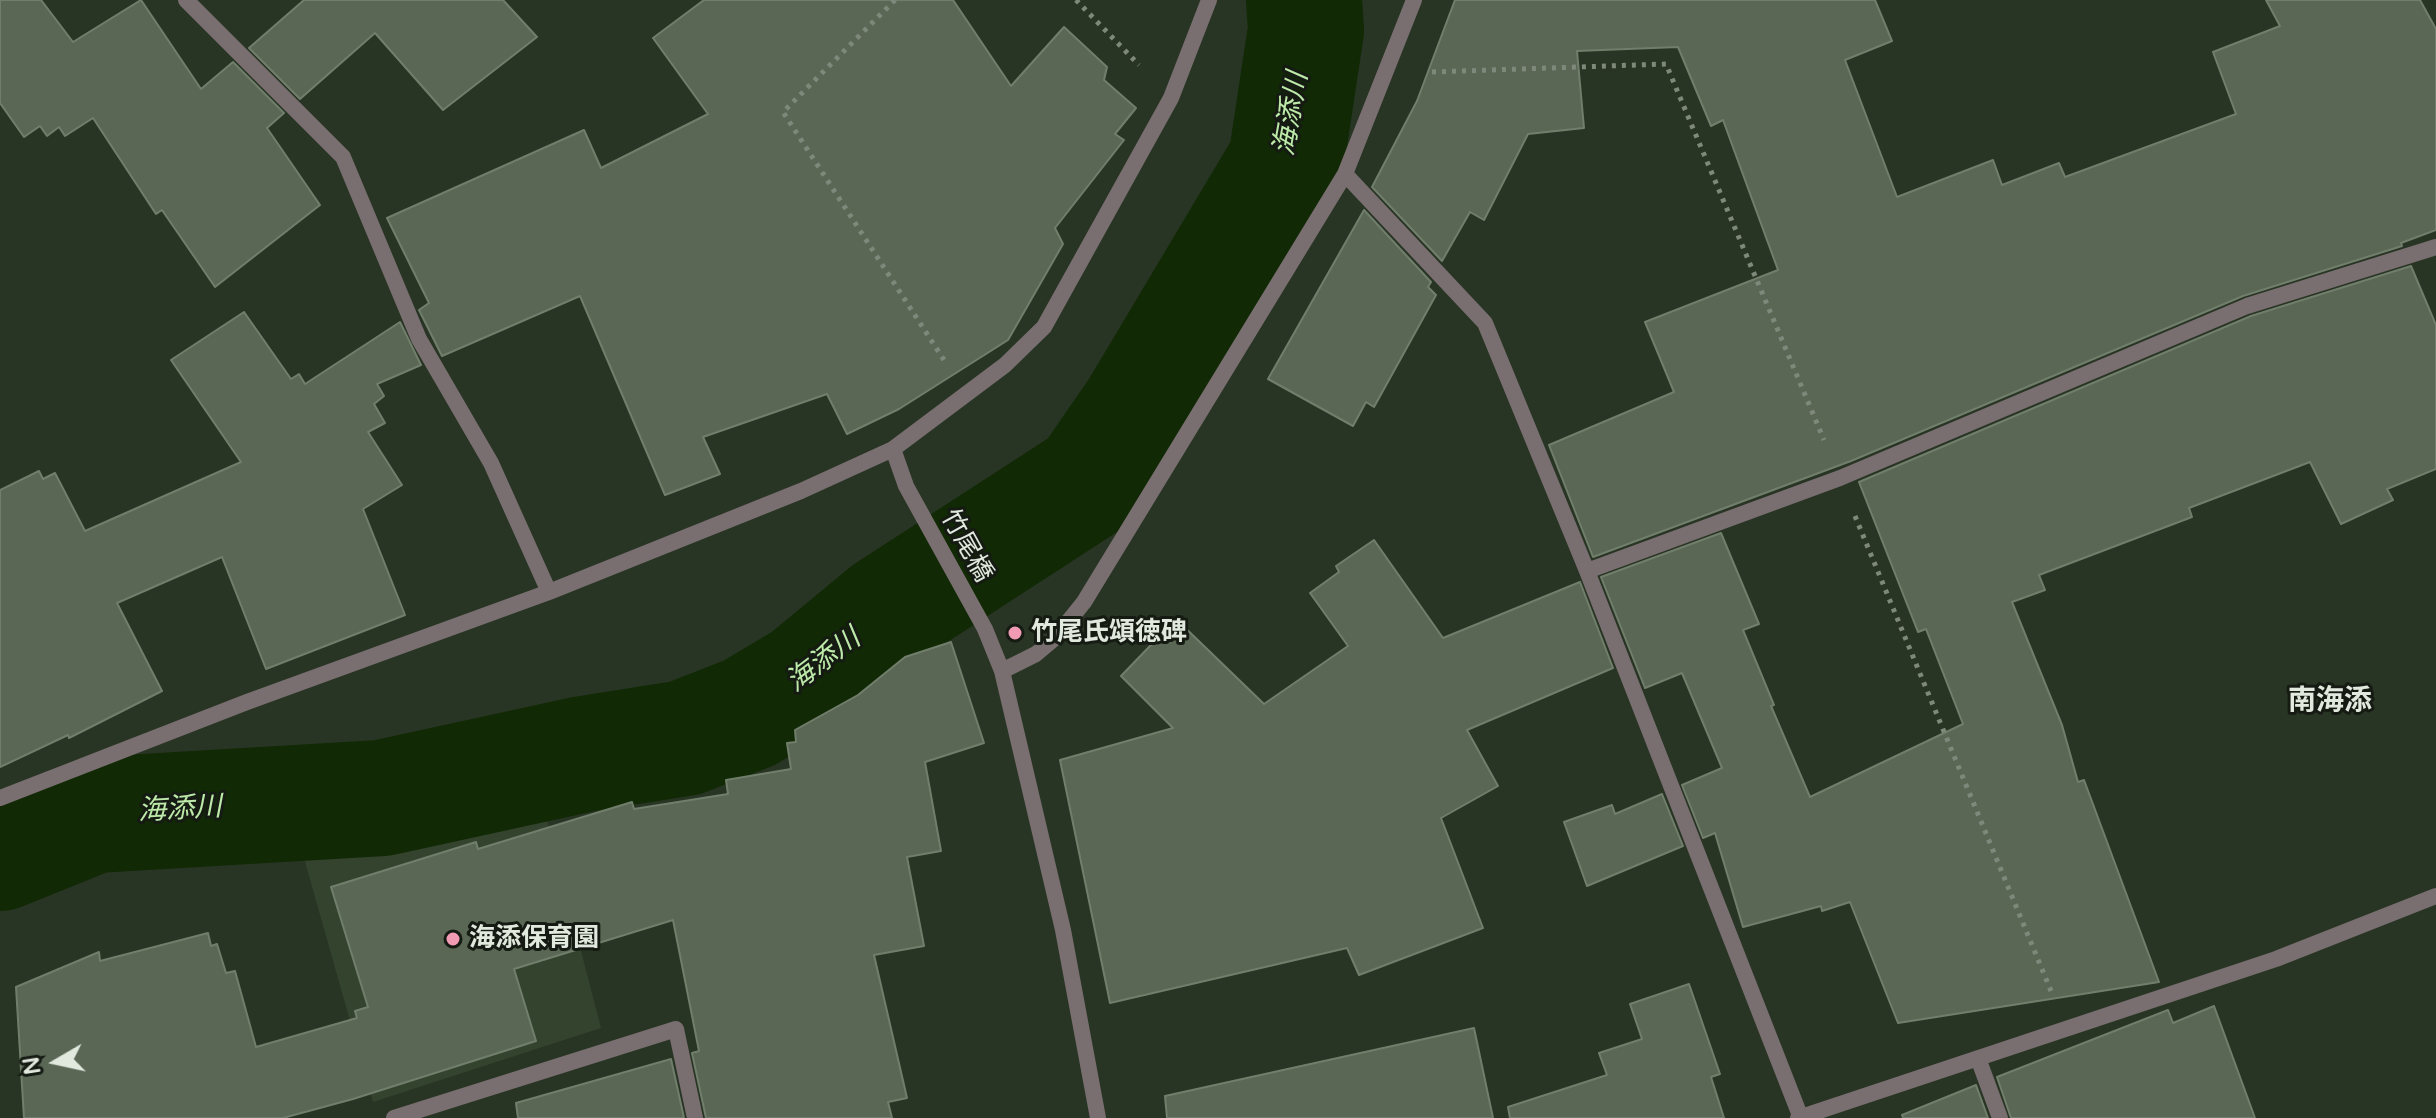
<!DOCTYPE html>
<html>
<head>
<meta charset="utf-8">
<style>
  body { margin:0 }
  #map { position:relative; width:2436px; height:1118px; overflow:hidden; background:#293524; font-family:"Varela Round",sans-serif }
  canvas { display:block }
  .north { position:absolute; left:16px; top:1022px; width:80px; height:80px; -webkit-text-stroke:6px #151b13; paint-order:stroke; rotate:261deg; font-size:22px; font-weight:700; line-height:32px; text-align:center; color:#e1e9de }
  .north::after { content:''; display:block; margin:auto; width:28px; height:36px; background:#e1e9de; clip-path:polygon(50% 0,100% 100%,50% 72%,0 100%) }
</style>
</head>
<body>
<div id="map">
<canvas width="2436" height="1118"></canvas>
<div class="north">N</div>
</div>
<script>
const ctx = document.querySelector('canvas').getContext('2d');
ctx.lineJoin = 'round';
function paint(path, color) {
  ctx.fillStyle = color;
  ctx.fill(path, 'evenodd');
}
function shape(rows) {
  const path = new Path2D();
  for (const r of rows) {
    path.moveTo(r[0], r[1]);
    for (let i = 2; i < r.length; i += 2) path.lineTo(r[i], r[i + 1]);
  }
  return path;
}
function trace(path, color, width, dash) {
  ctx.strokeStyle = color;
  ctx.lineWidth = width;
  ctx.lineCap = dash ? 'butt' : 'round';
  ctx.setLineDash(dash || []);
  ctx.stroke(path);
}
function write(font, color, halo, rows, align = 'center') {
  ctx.font = font + ' "Varela Round","Noto Sans JP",sans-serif';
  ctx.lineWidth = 6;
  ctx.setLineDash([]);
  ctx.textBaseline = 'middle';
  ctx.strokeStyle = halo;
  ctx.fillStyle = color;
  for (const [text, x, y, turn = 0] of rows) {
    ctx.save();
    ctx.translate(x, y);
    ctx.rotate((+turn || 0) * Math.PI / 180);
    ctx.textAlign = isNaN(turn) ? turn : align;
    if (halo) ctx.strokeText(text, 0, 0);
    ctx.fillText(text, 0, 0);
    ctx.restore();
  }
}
const built = shape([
  [539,789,601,1028,373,1102,302,851]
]);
const river = shape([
  [0,853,94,815,382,798,584,754,685,738,749,713,806,679,887,612,1089,481,1138,410,1286,162,1306,30,1304,0]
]);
const building = shape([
  [0,0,41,0,73,42,141,0,201,89,233,62,284,113,267,128,320,205,215,287,162,210,156,214,93,118,65,136,59,127,47,136,40,126,24,137,0,103,0,0],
  [304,0,503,0,537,37,443,110,375,33,300,99,249,48,304,0],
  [704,0,953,0,1011,86,1064,27,1107,67,1104,80,1136,108,1115,134,1124,140,1055,228,1063,244,1008,340,899,409,847,434,827,394,703,437,720,474,665,495,580,296,442,356,419,310,429,303,387,218,584,130,601,168,708,114,653,38,704,0],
  [1455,0,1875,0,1892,41,1845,60,1897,197,1993,160,2002,185,2059,163,2065,177,2236,114,2213,52,2280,26,2266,0,2420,0,2436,29,2436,230,2401,243,2402,246,2243,296,1851,461,1593,557,1549,445,1674,392,1645,322,1778,270,1723,120,1711,126,1678,47,1577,51,1584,128,1528,134,1484,220,1470,212,1442,261,1372,187,1417,101,1455,0],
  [1364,210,1431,282,1428,287,1436,295,1374,407,1366,402,1353,426,1268,379,1364,210],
  [2411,266,2436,325,2436,469,2387,489,2393,500,2341,524,2310,462,2189,508,2192,517,2039,575,2045,590,2012,602,2062,725,2078,782,2084,780,2159,982,1898,1023,1850,902,1822,911,1821,906,1743,927,1715,833,1703,838,1682,785,1722,768,1682,673,1645,688,1601,577,1721,533,1759,624,1743,630,1774,705,1771,706,1810,797,1963,724,1926,629,1918,632,1859,482,2251,316,2411,266],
  [244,312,291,379,299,374,305,384,400,322,421,365,377,384,384,396,374,404,385,423,368,432,402,485,363,509,405,615,266,669,222,557,117,603,162,691,69,738,68,735,0,767,0,490,39,471,43,479,55,473,85,531,241,462,171,360,244,312],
  [1374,540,1443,638,1580,582,1613,668,1467,730,1498,786,1441,818,1483,928,1359,975,1347,948,1110,1003,1060,760,1173,728,1121,676,1176,619,1264,704,1348,646,1310,593,1339,572,1336,566,1374,540],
  [951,642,984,743,925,762,941,851,907,857,924,946,874,955,907,1098,888,1102,892,1118,706,1118,692,1053,699,1051,673,920,514,969,536,1041,353,1099,283,1118,24,1118,16,987,99,952,100,961,208,933,211,946,217,944,226,973,235,971,256,1047,357,1018,355,1011,368,1007,331,887,476,842,478,849,632,802,634,809,728,794,726,780,791,769,787,743,796,742,795,730,858,695,905,657,951,642],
  [1662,794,1683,846,1587,886,1564,822,1612,805,1615,814,1662,794],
  [1689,984,1720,1074,1711,1077,1724,1118,1510,1118,1508,1107,1607,1075,1599,1053,1642,1039,1630,1004,1689,984],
  [2214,1006,2255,1118,2011,1118,1997,1077,2168,1010,2173,1023,2214,1006],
  [1474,1028,1493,1118,1167,1118,1165,1096,1474,1028],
  [671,1059,684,1118,518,1118,516,1103,671,1059],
  [1976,1085,1988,1118,1903,1118,1902,1115,1976,1085]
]);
const path = shape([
  [895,0,783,112,944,360],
  [1076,0,1139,65],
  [1432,72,1666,64,1824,440],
  [1855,516,2051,991]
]);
const minor = shape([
  [186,0,343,157,419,339,491,463,549,592],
  [1345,174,1485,323,1587,571,1801,1118],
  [893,449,906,486,985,629,1002,671,1063,930,1098,1118],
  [1587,571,1840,478,2247,306,2436,247],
  [1002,671,1036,654,1055,638,1084,602,1345,174,1414,0],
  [0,798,247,702,549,592,801,491,893,449,1005,365,1044,327,1171,98,1209,0],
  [1978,1058,2000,1118],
  [394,1118,676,1029,695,1118],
  [1798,1118,2276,959,2436,896]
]);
const markers = [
  [1015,633,8,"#f19ab4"],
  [453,939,8,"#f19ab4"]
];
const streetNames = [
  ["竹尾橋",966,546,61]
];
const poiNames = [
  ["竹尾氏頌徳碑",1031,633],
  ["海添保育園",469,939]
];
const waterNames = [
  ["海添川",1292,114,-80],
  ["海添川",824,661,-37],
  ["海添川",180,810,-3]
];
const neighbourhoodNames = [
  ["南海添",2330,702]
];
paint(built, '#34432d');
trace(river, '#112904', 116);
paint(building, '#5a6755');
trace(building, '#707e6b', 2);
trace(path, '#7f897b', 5, [4, 6]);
trace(minor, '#796e70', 16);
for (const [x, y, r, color] of markers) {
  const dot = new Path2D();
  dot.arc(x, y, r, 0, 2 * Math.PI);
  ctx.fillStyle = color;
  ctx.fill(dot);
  trace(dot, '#151b13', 3);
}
write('26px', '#e1e9de', '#151b13', streetNames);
write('bold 26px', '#e1e9de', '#151b13', poiNames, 'left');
write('italic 28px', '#bdeaa9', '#151b13', waterNames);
write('bold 28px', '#e1e9de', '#151b13', neighbourhoodNames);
</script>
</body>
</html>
